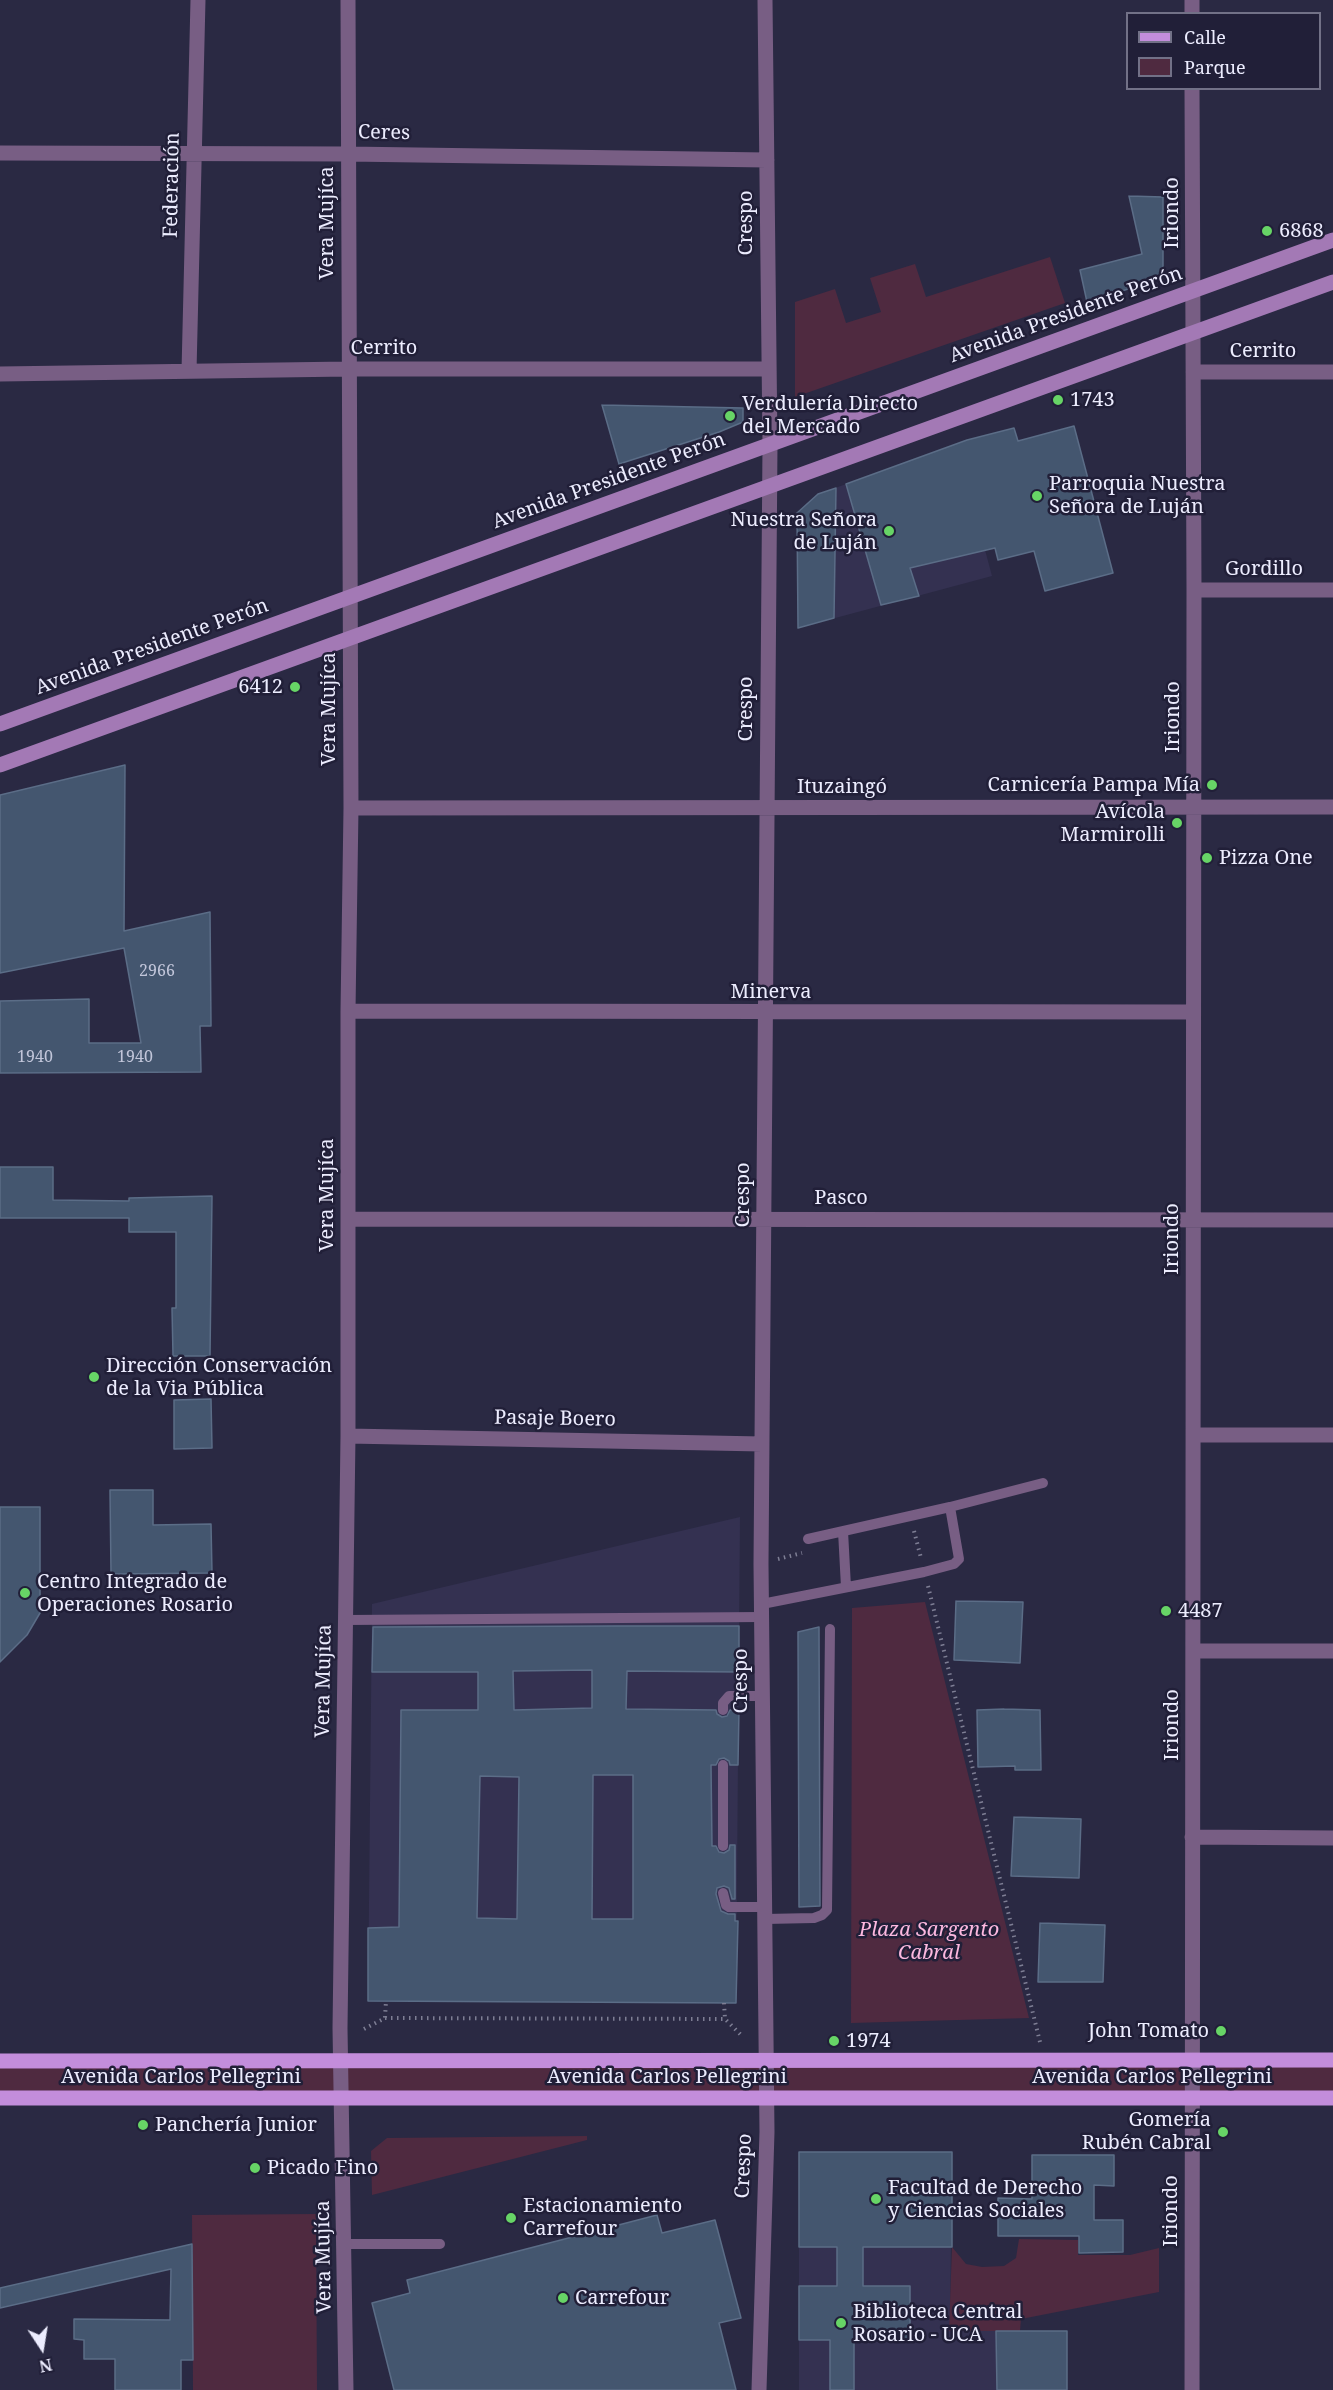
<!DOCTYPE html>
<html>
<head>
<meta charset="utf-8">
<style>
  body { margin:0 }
  #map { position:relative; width:1333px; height:2390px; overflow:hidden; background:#2a2943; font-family:"Noto Serif",serif }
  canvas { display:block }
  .legend { position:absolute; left:1126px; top:12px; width:195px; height:78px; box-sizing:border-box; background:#211f38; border:2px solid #727187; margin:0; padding:8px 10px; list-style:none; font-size:18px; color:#ececfe }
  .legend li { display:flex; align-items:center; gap:12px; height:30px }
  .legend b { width:30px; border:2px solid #727187 }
  .north { position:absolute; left:12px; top:2318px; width:60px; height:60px; -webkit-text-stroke:4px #211f38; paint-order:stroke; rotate:168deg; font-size:16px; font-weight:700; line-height:24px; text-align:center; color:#ececfe }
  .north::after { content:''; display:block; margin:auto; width:21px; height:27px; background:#ececfe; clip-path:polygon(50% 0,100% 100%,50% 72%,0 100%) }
</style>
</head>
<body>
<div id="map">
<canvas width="1333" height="2390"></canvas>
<ul class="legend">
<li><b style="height:8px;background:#c38ddb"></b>Calle</li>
<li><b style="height:16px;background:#4f2a40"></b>Parque</li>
</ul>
<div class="north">N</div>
</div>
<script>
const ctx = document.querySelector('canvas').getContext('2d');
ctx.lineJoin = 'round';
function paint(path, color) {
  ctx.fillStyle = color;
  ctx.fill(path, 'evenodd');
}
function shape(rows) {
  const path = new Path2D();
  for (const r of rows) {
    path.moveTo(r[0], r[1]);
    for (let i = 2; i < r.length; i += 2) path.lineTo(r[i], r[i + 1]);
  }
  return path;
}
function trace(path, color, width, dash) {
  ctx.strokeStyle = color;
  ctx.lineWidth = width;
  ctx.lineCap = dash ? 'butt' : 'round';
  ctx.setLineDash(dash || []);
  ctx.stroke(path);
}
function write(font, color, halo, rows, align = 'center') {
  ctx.font = font + ' "Noto Serif",serif';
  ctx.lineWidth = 5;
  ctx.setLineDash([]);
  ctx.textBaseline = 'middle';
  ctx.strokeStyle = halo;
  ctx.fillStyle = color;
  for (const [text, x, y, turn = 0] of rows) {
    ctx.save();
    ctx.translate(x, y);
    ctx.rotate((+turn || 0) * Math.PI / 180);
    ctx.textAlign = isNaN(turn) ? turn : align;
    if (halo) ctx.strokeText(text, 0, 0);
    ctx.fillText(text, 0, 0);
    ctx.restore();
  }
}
const built = shape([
  [957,445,992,576,798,628,797,513,818,494],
  [740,1517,736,2003,368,2001,372,1604],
  [799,2152,952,2152,950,2331,1067,2331,1067,2390,799,2390]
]);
const green = shape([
  [1050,257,1065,303,795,397,795,302,835,289,846,323,881,312,870,278,915,264,926,297],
  [925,1602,1029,2018,851,2023,852,1608],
  [1333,2060,1333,2098,0,2098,0,2061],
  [587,2136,587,2140,372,2195,371,2151,387,2138],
  [316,2214,317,2390,193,2390,192,2215],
  [1019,2239,1078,2240,1078,2255,1130,2255,1159,2248,1159,2292,1021,2319,1020,2331,949,2331,952,2247,966,2264,982,2267,1004,2266,1016,2258]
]);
const building = shape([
  [1129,196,1163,197,1163,278,1087,302,1080,270,1142,254,1129,196],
  [602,405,743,408,743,422,719,432,619,464,602,405],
  [1074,426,1113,573,1045,591,1034,551,998,560,995,548,910,568,919,596,881,605,846,484,967,440,1014,428,1018,441,1074,426],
  [836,488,834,618,798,628,797,513,818,494,836,488],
  [125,765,124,931,210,912,211,1026,200,1026,201,1072,0,1073,0,1001,89,999,89,1043,141,1043,124,948,0,973,0,795,125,765],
  [0,1167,53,1167,53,1200,129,1201,129,1198,212,1196,210,1356,173,1356,172,1308,176,1308,176,1232,129,1232,129,1218,0,1218,0,1167],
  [211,1399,212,1448,174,1449,174,1400,211,1399],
  [110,1490,153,1490,153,1525,211,1524,212,1573,111,1574,110,1490],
  [0,1507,40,1507,40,1613,27,1635,0,1662,0,1507],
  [956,1601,1023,1602,1020,1663,954,1660,956,1601],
  [615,1626,739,1626,739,1672,627,1671,626,1709,716,1710,717,1714,722,1717,727,1716,730,1710,739,1710,738,1765,730,1765,729,1761,724,1758,719,1759,716,1765,711,1765,712,1846,716,1846,719,1852,724,1853,729,1850,730,1845,735,1845,735,1899,732,1899,729,1888,724,1886,717,1888,716,1894,721,1911,728,1914,735,1914,735,1921,738,1921,736,2003,368,2001,368,1928,399,1927,401,1710,478,1710,478,1672,372,1672,373,1627,615,1626],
  [592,1670,592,1708,514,1710,513,1671,592,1670],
  [593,1775,633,1775,633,1919,592,1919,593,1775],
  [480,1776,519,1777,517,1919,477,1918,480,1776],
  [819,1627,820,1906,799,1907,798,1632,819,1627],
  [1004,1709,1040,1710,1041,1770,1015,1770,1015,1766,978,1767,977,1710,1004,1709],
  [1014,1817,1081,1819,1079,1878,1011,1876,1014,1817],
  [1040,1923,1105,1925,1103,1982,1038,1982,1040,1923],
  [799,2152,952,2152,952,2247,863,2247,863,2286,910,2286,910,2340,854,2340,854,2390,830,2390,830,2340,799,2340,799,2286,837,2286,837,2247,799,2247,799,2152],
  [1032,2155,1114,2155,1114,2186,1094,2185,1094,2220,1123,2220,1123,2252,1079,2253,1079,2236,998,2236,998,2198,1032,2199,1032,2155],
  [657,2215,662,2233,715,2220,741,2318,719,2323,736,2390,394,2390,372,2303,410,2293,407,2280,657,2215],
  [192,2244,193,2360,181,2360,181,2390,115,2390,115,2359,84,2359,84,2340,74,2339,74,2319,170,2320,171,2269,0,2308,0,2288,192,2244],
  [996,2331,1067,2331,1067,2390,997,2390,996,2331]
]);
const path = shape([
  [914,1531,921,1558],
  [778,1559,802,1553],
  [928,1586,1040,2042],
  [724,2003,725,2019,743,2037],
  [385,2018,725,2019],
  [364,2029,385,2018,386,2001]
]);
const lane = shape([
  [950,1507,1043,1483],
  [843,1531,846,1587],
  [762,1604,924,1572,954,1564,959,1559,950,1507,808,1539],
  [346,1620,762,1617],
  [723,1710,723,1703,729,1696,762,1696],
  [723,1765,723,1846],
  [723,1893,726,1905,729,1907,765,1907],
  [765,1919,814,1918,822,1915,827,1910,830,1629],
  [345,2244,440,2244]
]);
const street = shape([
  [1192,0,1192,14],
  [0,153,348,154,767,160],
  [189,371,198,0],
  [1193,372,1333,372],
  [0,374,348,369,768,369],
  [1194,590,1333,590],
  [351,808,1333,807],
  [348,1011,1193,1012],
  [348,1219,1333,1220],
  [1193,1435,1333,1435],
  [348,1436,762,1444],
  [1193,1651,1333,1651],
  [1192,1837,1333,1838],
  [346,2390,340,2028,348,1436,348,1011,351,808,348,0],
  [759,2390,767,2132,761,1564,770,445,765,0],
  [1192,2390,1194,590,1192,88]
]);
const secondary = shape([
  [0,724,1333,240],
  [0,765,1333,282]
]);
const primary = shape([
  [0,2061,1333,2060],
  [0,2098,1333,2098]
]);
const markers = [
  [1267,231,6,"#67d466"],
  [1058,400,6,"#67d466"],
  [730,416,6,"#67d466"],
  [1037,496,6,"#67d466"],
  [889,531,6,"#67d466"],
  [295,687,6,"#67d466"],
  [1212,785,6,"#67d466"],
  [1177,823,6,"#67d466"],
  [1207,858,6,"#67d466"],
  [94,1377,6,"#67d466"],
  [25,1593,6,"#67d466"],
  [1166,1611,6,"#67d466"],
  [1221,2031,6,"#67d466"],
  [834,2041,6,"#67d466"],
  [143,2125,6,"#67d466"],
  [1223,2132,6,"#67d466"],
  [255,2168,6,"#67d466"],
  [876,2199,6,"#67d466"],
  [511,2218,6,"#67d466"],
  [563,2298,6,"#67d466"],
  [841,2323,6,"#67d466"]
];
const numberNames = [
  ["2966",157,971],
  ["1940",35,1057],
  ["1940",135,1057]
];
const streetNames = [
  ["Ceres",384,133,1],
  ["Federación",172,185,-89],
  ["Iriondo",1172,213,-90],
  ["Vera Mujíca",327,223,-90],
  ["Crespo",746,223,-90],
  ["Avenida Presidente Perón",1066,315,-20],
  ["Cerrito",384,348],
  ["Cerrito",1263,351],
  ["Avenida Presidente Perón",609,481,-20],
  ["Gordillo",1264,569],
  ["Avenida Presidente Perón",152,647,-20],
  ["Vera Mujíca",329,709,-90],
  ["Crespo",746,709,-90],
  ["Iriondo",1173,717,-90],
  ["Ituzaingó",842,787],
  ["Minerva",771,992],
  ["Vera Mujíca",327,1195,-90],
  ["Crespo",743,1195,-90],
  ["Pasco",841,1198],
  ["Iriondo",1172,1239,-90],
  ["Pasaje Boero",555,1419,1],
  ["Vera Mujíca",324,1681,-89],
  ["Crespo",741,1681,-90],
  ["Iriondo",1172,1725,-90],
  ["Avenida Carlos Pellegrini",181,2077],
  ["Avenida Carlos Pellegrini",667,2077],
  ["Avenida Carlos Pellegrini",1152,2077],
  ["Crespo",744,2166,-88],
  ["Iriondo",1171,2211,-90],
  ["Vera Mujíca",324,2257,-91]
];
const poiNames = [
  ["6868",1279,231],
  ["1743",1070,400],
  ["Verdulería Directo",742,404],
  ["del Mercado",742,427],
  ["Parroquia Nuestra",1049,484],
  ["Señora de Luján",1049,507],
  ["Nuestra Señora",877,520,"right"],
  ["de Luján",877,543,"right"],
  ["6412",283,687,"right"],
  ["Carnicería Pampa Mía",1200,785,"right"],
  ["Avícola",1165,812,"right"],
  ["Marmirolli",1165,835,"right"],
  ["Pizza One",1219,858],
  ["Dirección Conservación",106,1366],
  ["de la Via Pública",106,1389],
  ["Centro Integrado de",37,1582],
  ["Operaciones Rosario",37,1605],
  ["4487",1178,1611],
  ["John Tomato",1209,2031,"right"],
  ["1974",846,2041],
  ["Gomería",1211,2120,"right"],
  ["Rubén Cabral",1211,2143,"right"],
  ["Panchería Junior",155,2125],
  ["Picado Fino",267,2168],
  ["Facultad de Derecho",888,2188],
  ["y Ciencias Sociales",888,2211],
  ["Estacionamiento",523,2206],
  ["Carrefour",523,2229],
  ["Carrefour",575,2298],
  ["Biblioteca Central",853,2312],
  ["Rosario - UCA",853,2335]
];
const parkNames = [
  ["Plaza Sargento",929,1930],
  ["Cabral",929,1953]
];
paint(built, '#343151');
paint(green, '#4f2a40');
paint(building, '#44566f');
trace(building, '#5b6d87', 1.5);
trace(path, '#7e7e94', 4, [1.5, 4.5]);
trace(lane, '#785e84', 10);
trace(street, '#785e84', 15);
trace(secondary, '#a379b5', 15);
trace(primary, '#c38ddb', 15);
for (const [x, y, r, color] of markers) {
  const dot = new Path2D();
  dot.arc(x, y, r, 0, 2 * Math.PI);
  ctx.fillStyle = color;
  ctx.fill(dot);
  trace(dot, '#211f38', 2);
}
write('16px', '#c2c6da', null, numberNames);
write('20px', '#ececfe', '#211f38', streetNames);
write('20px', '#ececfe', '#211f38', poiNames, 'left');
write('italic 20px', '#fcb8df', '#211f38', parkNames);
</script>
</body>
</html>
